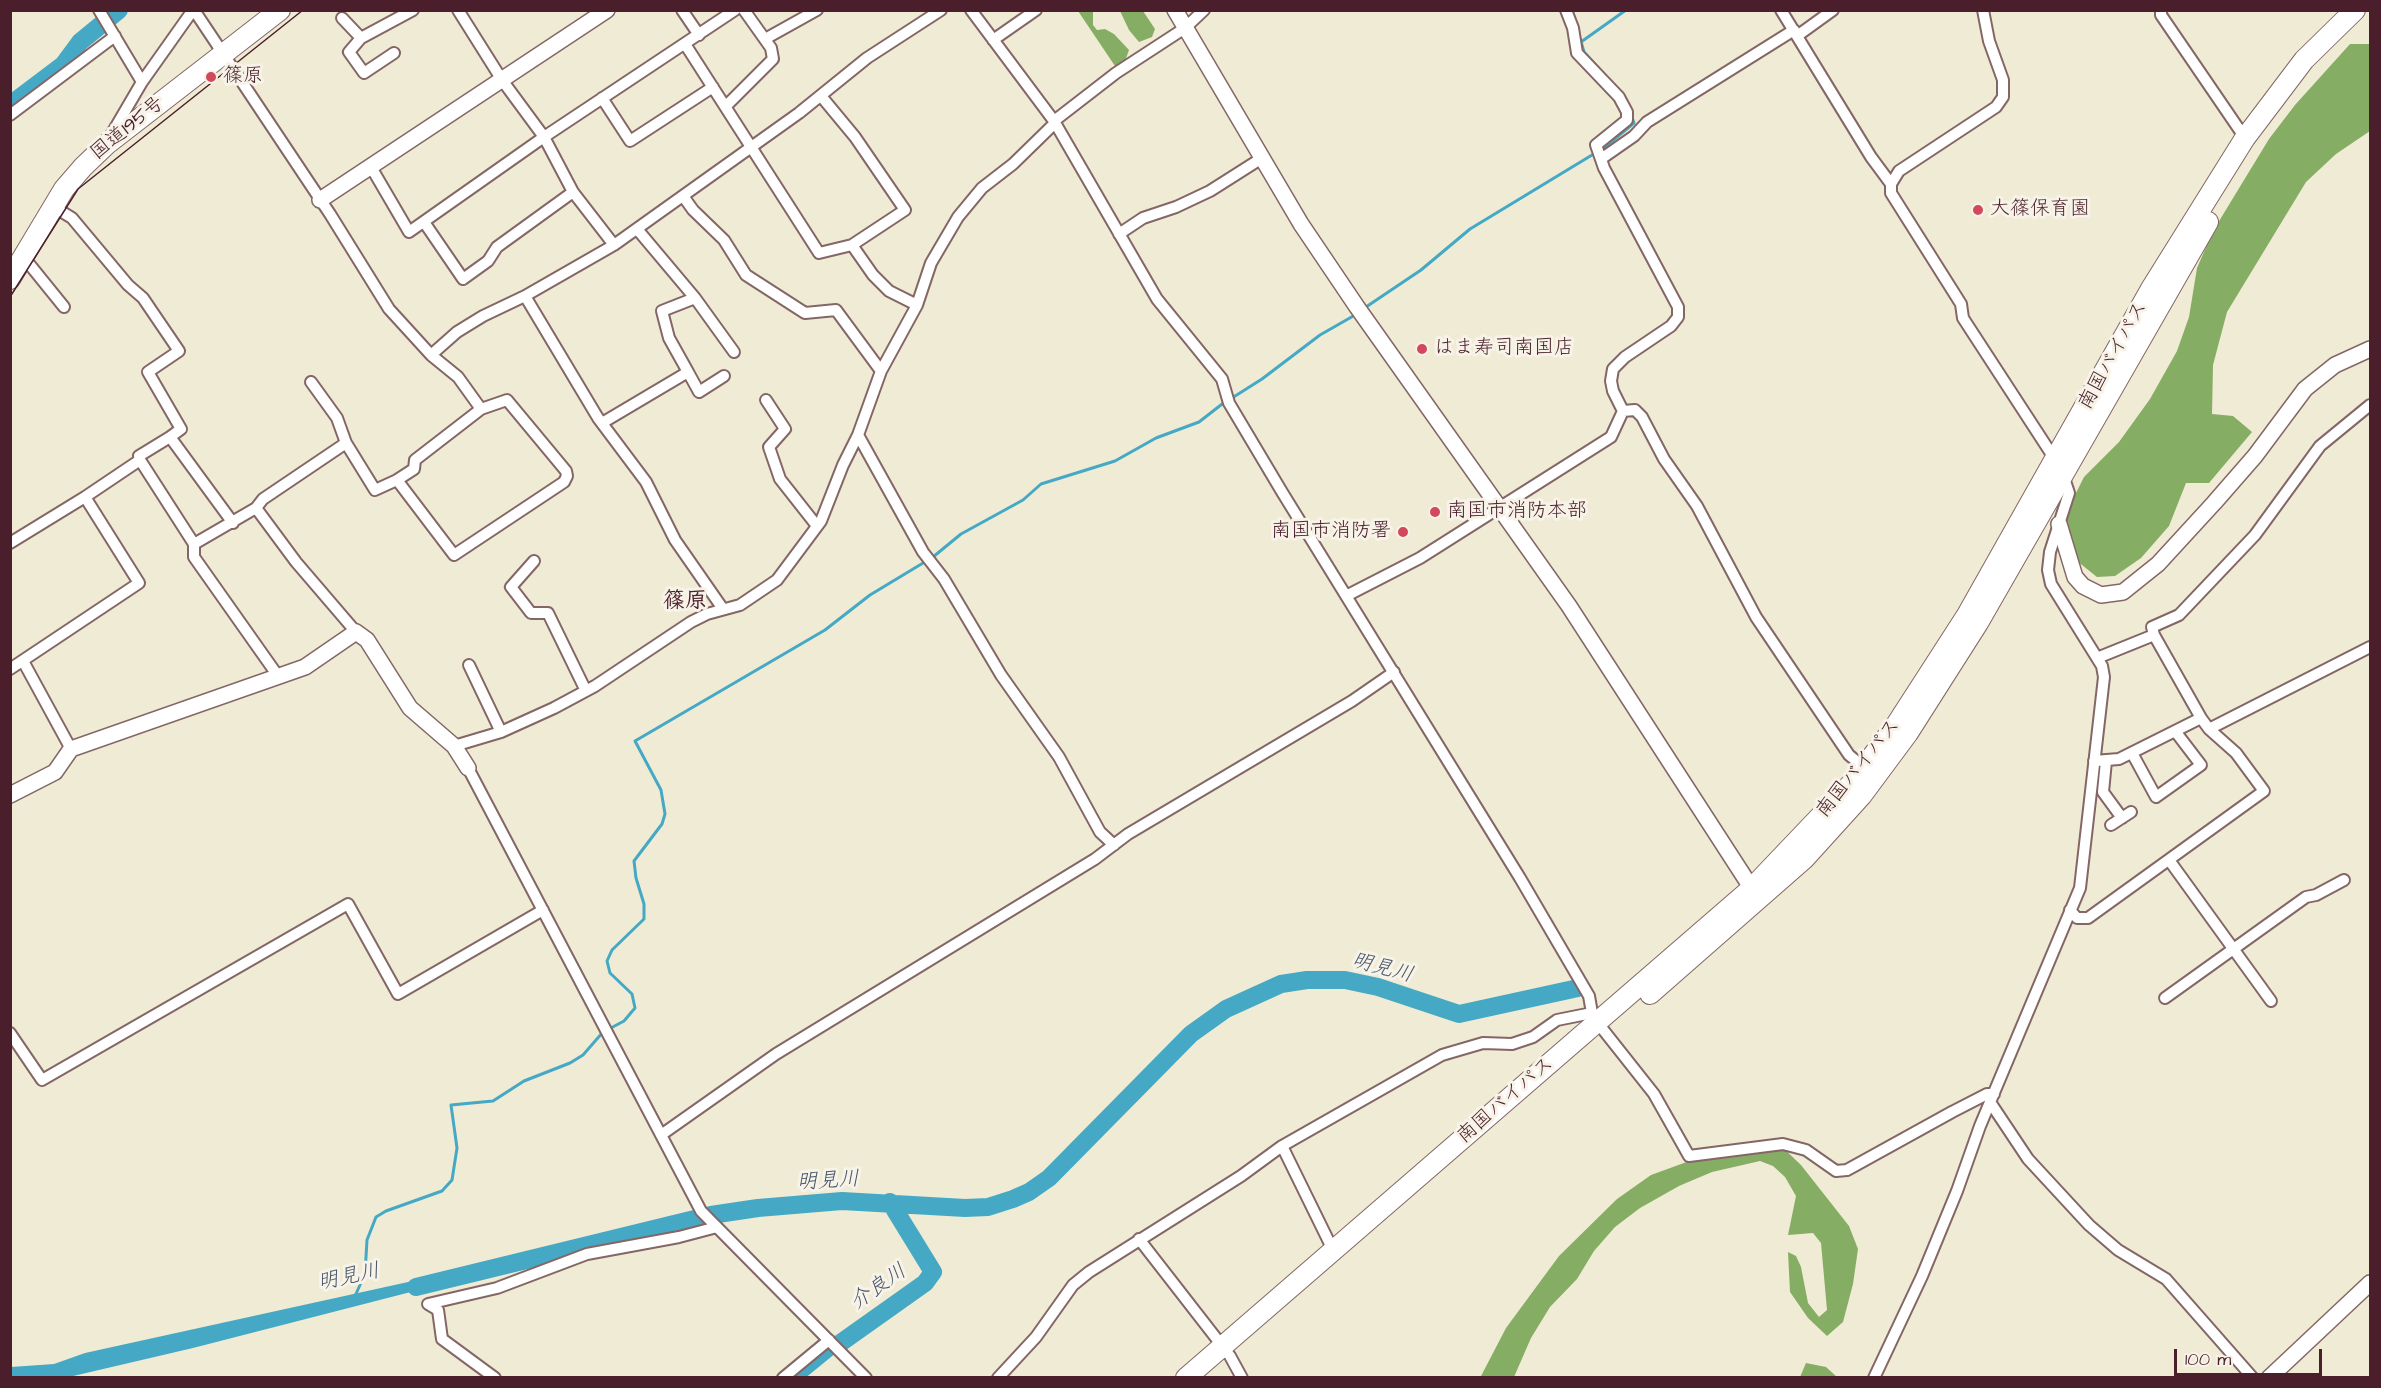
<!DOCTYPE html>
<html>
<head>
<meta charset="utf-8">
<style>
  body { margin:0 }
  #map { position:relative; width:2381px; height:1388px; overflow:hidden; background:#f0ebd4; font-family:"Architects Daughter",sans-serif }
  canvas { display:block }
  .frame { position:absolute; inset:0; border:12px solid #4a1f2b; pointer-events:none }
  .scale { position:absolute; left:2174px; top:1349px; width:148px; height:27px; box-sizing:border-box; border:3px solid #4a1f2b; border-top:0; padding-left:8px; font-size:18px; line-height:21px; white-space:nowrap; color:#4a1f2b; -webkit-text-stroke:4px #f7f3e8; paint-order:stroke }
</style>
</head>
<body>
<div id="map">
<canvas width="2381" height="1388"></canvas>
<div class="frame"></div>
<div class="scale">100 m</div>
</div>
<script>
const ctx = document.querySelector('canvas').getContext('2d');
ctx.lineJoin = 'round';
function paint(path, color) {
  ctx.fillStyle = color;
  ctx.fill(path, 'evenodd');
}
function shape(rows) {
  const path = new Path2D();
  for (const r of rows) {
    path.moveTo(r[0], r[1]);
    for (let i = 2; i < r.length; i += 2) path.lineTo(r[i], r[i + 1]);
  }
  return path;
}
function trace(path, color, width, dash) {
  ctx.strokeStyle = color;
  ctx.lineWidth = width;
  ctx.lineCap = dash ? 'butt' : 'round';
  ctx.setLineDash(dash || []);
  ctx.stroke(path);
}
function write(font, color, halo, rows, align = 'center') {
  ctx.font = font + ' "Architects Daughter","Klee One",sans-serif';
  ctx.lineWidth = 6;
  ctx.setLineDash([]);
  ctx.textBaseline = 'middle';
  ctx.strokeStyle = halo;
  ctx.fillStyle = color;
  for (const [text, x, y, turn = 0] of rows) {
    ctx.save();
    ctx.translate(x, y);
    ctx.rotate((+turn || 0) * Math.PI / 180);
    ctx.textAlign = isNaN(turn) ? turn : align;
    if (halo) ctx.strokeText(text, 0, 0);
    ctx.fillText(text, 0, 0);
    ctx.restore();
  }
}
const forest = shape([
  [1078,11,1093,11,1093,25,1097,30,1105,29,1114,34,1129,50,1124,64,1115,66],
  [1120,11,1143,11,1155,29,1152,37,1139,42,1129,30],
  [2350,44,2370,44,2370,131,2336,154,2306,182,2227,312,2213,365,2212,414,2233,416,2252,432,2209,483,2186,483,2169,526,2141,558,2115,576,2097,577,2077,561,2067,536,2067,511,2084,477,2119,442,2150,399,2177,351,2189,317,2197,268,2213,231,2269,139,2295,105],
  [1756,1142,1779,1144,1801,1165,1849,1226,1858,1249,1853,1284,1843,1322,1827,1336,1808,1318,1790,1292,1788,1252,1796,1256,1801,1267,1808,1303,1819,1317,1827,1310,1821,1243,1813,1233,1788,1235,1796,1196,1785,1177,1773,1166,1760,1161,1712,1172,1679,1186,1640,1208,1615,1227,1594,1251,1577,1279,1550,1307,1531,1338,1514,1377,1480,1378,1506,1328,1559,1256,1617,1199,1651,1175,1725,1148],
  [1806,1363,1826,1367,1837,1377,1800,1377]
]);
const water = shape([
  [440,1275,438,1285,193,1348,69,1377,11,1377,11,1367,54,1364,85,1353]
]);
const stream = shape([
  [1572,10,1576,23],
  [1579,35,1584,52,1604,74],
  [1581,42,1626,10],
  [1605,147,1634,123,1626,100],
  [1363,309,1421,270,1470,229,1592,155],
  [1232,398,1262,379,1320,335,1355,315],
  [609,1029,624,1021,635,1008,632,994,610,973,607,961,612,950,644,919,644,904,636,878,634,861,662,824,665,814,661,790,635,741,825,630,870,595,933,557,961,534,1023,500,1041,484,1115,461,1156,438,1199,422,1226,401],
  [355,1296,365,1274,367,1240,376,1217,386,1211,442,1191,452,1180,457,1148,451,1105,493,1101,524,1081,570,1063,583,1055,603,1032]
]);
const river = shape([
  [10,105,63,65,80,42,119,10],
  [416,1287,711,1215,758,1208,842,1201,965,1208,988,1207,1013,1199,1029,1192,1049,1178,1191,1034,1226,1009,1281,984,1307,980,1345,980,1378,987,1459,1014,1578,988],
  [839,1344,925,1283,933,1272,890,1202],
  [791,1378,829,1347]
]);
const street = shape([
  [99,10,142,82],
  [194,10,330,214,389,309,431,355,458,377,481,409,415,460,414,469,397,480,454,555,564,482,567,476,566,471,507,400,481,409],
  [458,10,502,80,544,137,573,192,614,245],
  [682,10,699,35],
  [971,10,1054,121,1157,299,1222,379,1229,403,1282,492,1520,878,1589,996,1592,1013,1597,1022,1654,1094,1689,1156,1783,1144,1806,1150,1836,1171,1847,1170,1952,1112,1987,1094,1994,1094],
  [1566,10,1573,28,1577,53,1619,97,1627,112,1627,120,1596,145,1604,168,1678,307,1678,317,1671,326,1625,357,1613,369,1611,381,1613,391,1623,411],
  [1781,10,1871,157,1891,184,1891,193,1961,304,1963,318,2056,461],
  [2161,10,2161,15,2245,138],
  [342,18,361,38],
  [1797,36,1833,10],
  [765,39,817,10],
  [993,40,1036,10],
  [685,44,819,253,852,245],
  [394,53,364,73,349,52,361,38,413,10],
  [821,96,855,137,905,210,852,245,873,275,889,291,917,305],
  [602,98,630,141,713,87],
  [726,106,773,59,771,48,744,10],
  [10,115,115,36],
  [1054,121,1116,73,1185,28,1204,10],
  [111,135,142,82,193,10],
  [1601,159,1634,136,1647,122,1794,30],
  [371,167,409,232,544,137,735,10],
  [1891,184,1899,171,1996,107,2003,97,2003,80,1989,41,1983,10],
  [683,196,693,210,724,240,746,275,805,313,836,310,881,371],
  [54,207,72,218,128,285,143,298,179,351,148,372,181,429,170,437],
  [424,222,463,279,488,261,497,247,573,192],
  [1119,234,1143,218,1176,207,1210,191,1262,158],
  [22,259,30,265,64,307],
  [525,296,598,418,646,482,675,540,723,609],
  [695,298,734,352],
  [431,355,457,332,483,316,525,296,614,245,799,113,867,58,941,10],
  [688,372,699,392,724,376],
  [311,382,337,418,346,443],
  [766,400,785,429,769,447,780,479,817,526],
  [1623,411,1635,410,1642,417,1664,459,1697,506,1756,617,1849,755,1866,769],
  [602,423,688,372,669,338,662,311,695,298,637,229],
  [858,435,923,552,944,579,1001,675,1059,757,1100,832,1114,845],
  [140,460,194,544],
  [85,497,140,460,139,456,170,437,233,523],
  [256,508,263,499,346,443,375,490,397,480],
  [10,543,85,497,139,583,10,669],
  [534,561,511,587,531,613,548,613,586,691],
  [1346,596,1420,558,1611,437,1623,411],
  [2154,635,2152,627,2179,615,2255,535,2320,446,2370,405],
  [2097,658,2154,635,2201,718],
  [23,661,71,749],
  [469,665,501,732],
  [278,676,194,557,194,544,256,508,296,562,356,632],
  [454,746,501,732,554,708,595,686,691,622,707,614,740,605,777,580,821,521,843,465,858,435,881,371,917,305,931,263,958,217,982,188,1013,164,1055,123],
  [2132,753,2156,797,2201,765,2175,731],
  [2094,761,2119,759,2201,718,2209,729,2370,647],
  [2106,761,2103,792,2122,818],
  [468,768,701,1211,866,1378],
  [2111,825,2131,812],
  [2169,860,2271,1001],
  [2070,910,2077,918,2088,918,2264,791,2236,753,2209,729],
  [2165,998,2306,897,2316,895,2344,880],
  [10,1033,42,1080,348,904,398,994,543,910],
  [1990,1102,2028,1159,2089,1225,2118,1250,2166,1279,2253,1378],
  [661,1135,776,1054,1095,859,1128,834,1352,701,1394,672],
  [1282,1146,1333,1250],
  [1139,1239,1230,1356,1242,1378],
  [495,1378,442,1339,438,1310,428,1304,497,1288,587,1254,679,1237,717,1227],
  [783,1378,829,1340],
  [998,1378,1036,1337,1073,1285,1089,1272,1241,1176,1282,1146,1442,1055,1483,1043,1512,1044,1533,1037,1557,1020,1592,1013],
  [1874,1378,1922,1276,1957,1191,1980,1126,2080,888,2104,677,2102,666,2051,584,2048,570,2050,552,2069,493,2063,475]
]);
const secondary = shape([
  [1175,10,1301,224,1357,307,1569,606,1756,895],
  [320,200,607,10],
  [2059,524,2075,577,2083,586,2101,595,2123,592,2158,564,2214,503,2255,456,2305,389,2335,365,2370,349],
  [10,795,55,772,71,749,305,667,356,632,367,640,410,708,454,746,468,768],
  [2269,1378,2370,1283]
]);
const highway = shape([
  [10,279,64,189,83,167,107,144,280,10],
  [1650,994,1804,859,1862,795,1908,733,1978,623,2208,222],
  [1186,1378,1752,888,1852,783,1896,725,1967,615,2152,287,2245,138,2304,60,2355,10]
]);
const tram = shape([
  [10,297,78,189,303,10]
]);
const markers = [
  [211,77,6,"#d1495b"],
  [1978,210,6,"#d1495b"],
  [1422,349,6,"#d1495b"],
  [1435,512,6,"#d1495b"],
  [1403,532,6,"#d1495b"]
];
const poiNames = [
  ["篠原",223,77],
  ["大篠保育園",1990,210],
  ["はま寿司南国店",1434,349],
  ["南国市消防本部",1447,512],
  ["南国市消防署",1391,532,"right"]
];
const streetNames = [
  ["国道195号",128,129,-39],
  ["南国バイパス",2114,356,-61],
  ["南国バイパス",1859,769,-51],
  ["南国バイパス",1506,1101,-41]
];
const waterNames = [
  ["明見川",1382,969,15],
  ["明見川",828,1182,-3],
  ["明見川",349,1278,-12],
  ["介良川",879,1288,-35]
];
const quarterNames = [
  ["篠原",685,602]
];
paint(forest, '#86ad64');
paint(water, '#45a9c5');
trace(stream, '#45a9c5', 3);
trace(river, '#45a9c5', 18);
trace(street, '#846666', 14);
trace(secondary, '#846666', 18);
trace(highway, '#846666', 22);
trace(street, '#fff', 10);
trace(secondary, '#fff', 15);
trace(highway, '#fff', 20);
trace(tram, '#4a1f2b', 1.5);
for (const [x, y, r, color] of markers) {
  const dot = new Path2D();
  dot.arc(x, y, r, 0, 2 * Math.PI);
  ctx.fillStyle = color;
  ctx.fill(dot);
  trace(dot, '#f7f3e8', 2);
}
write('20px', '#4a1f2b', '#f7f3e8', poiNames, 'left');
write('20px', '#4a1f2b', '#f7f3e8', streetNames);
write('italic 21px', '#485669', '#f7f3e8', waterNames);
write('bold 22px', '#4a1f2b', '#f7f3e8', quarterNames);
</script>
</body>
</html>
